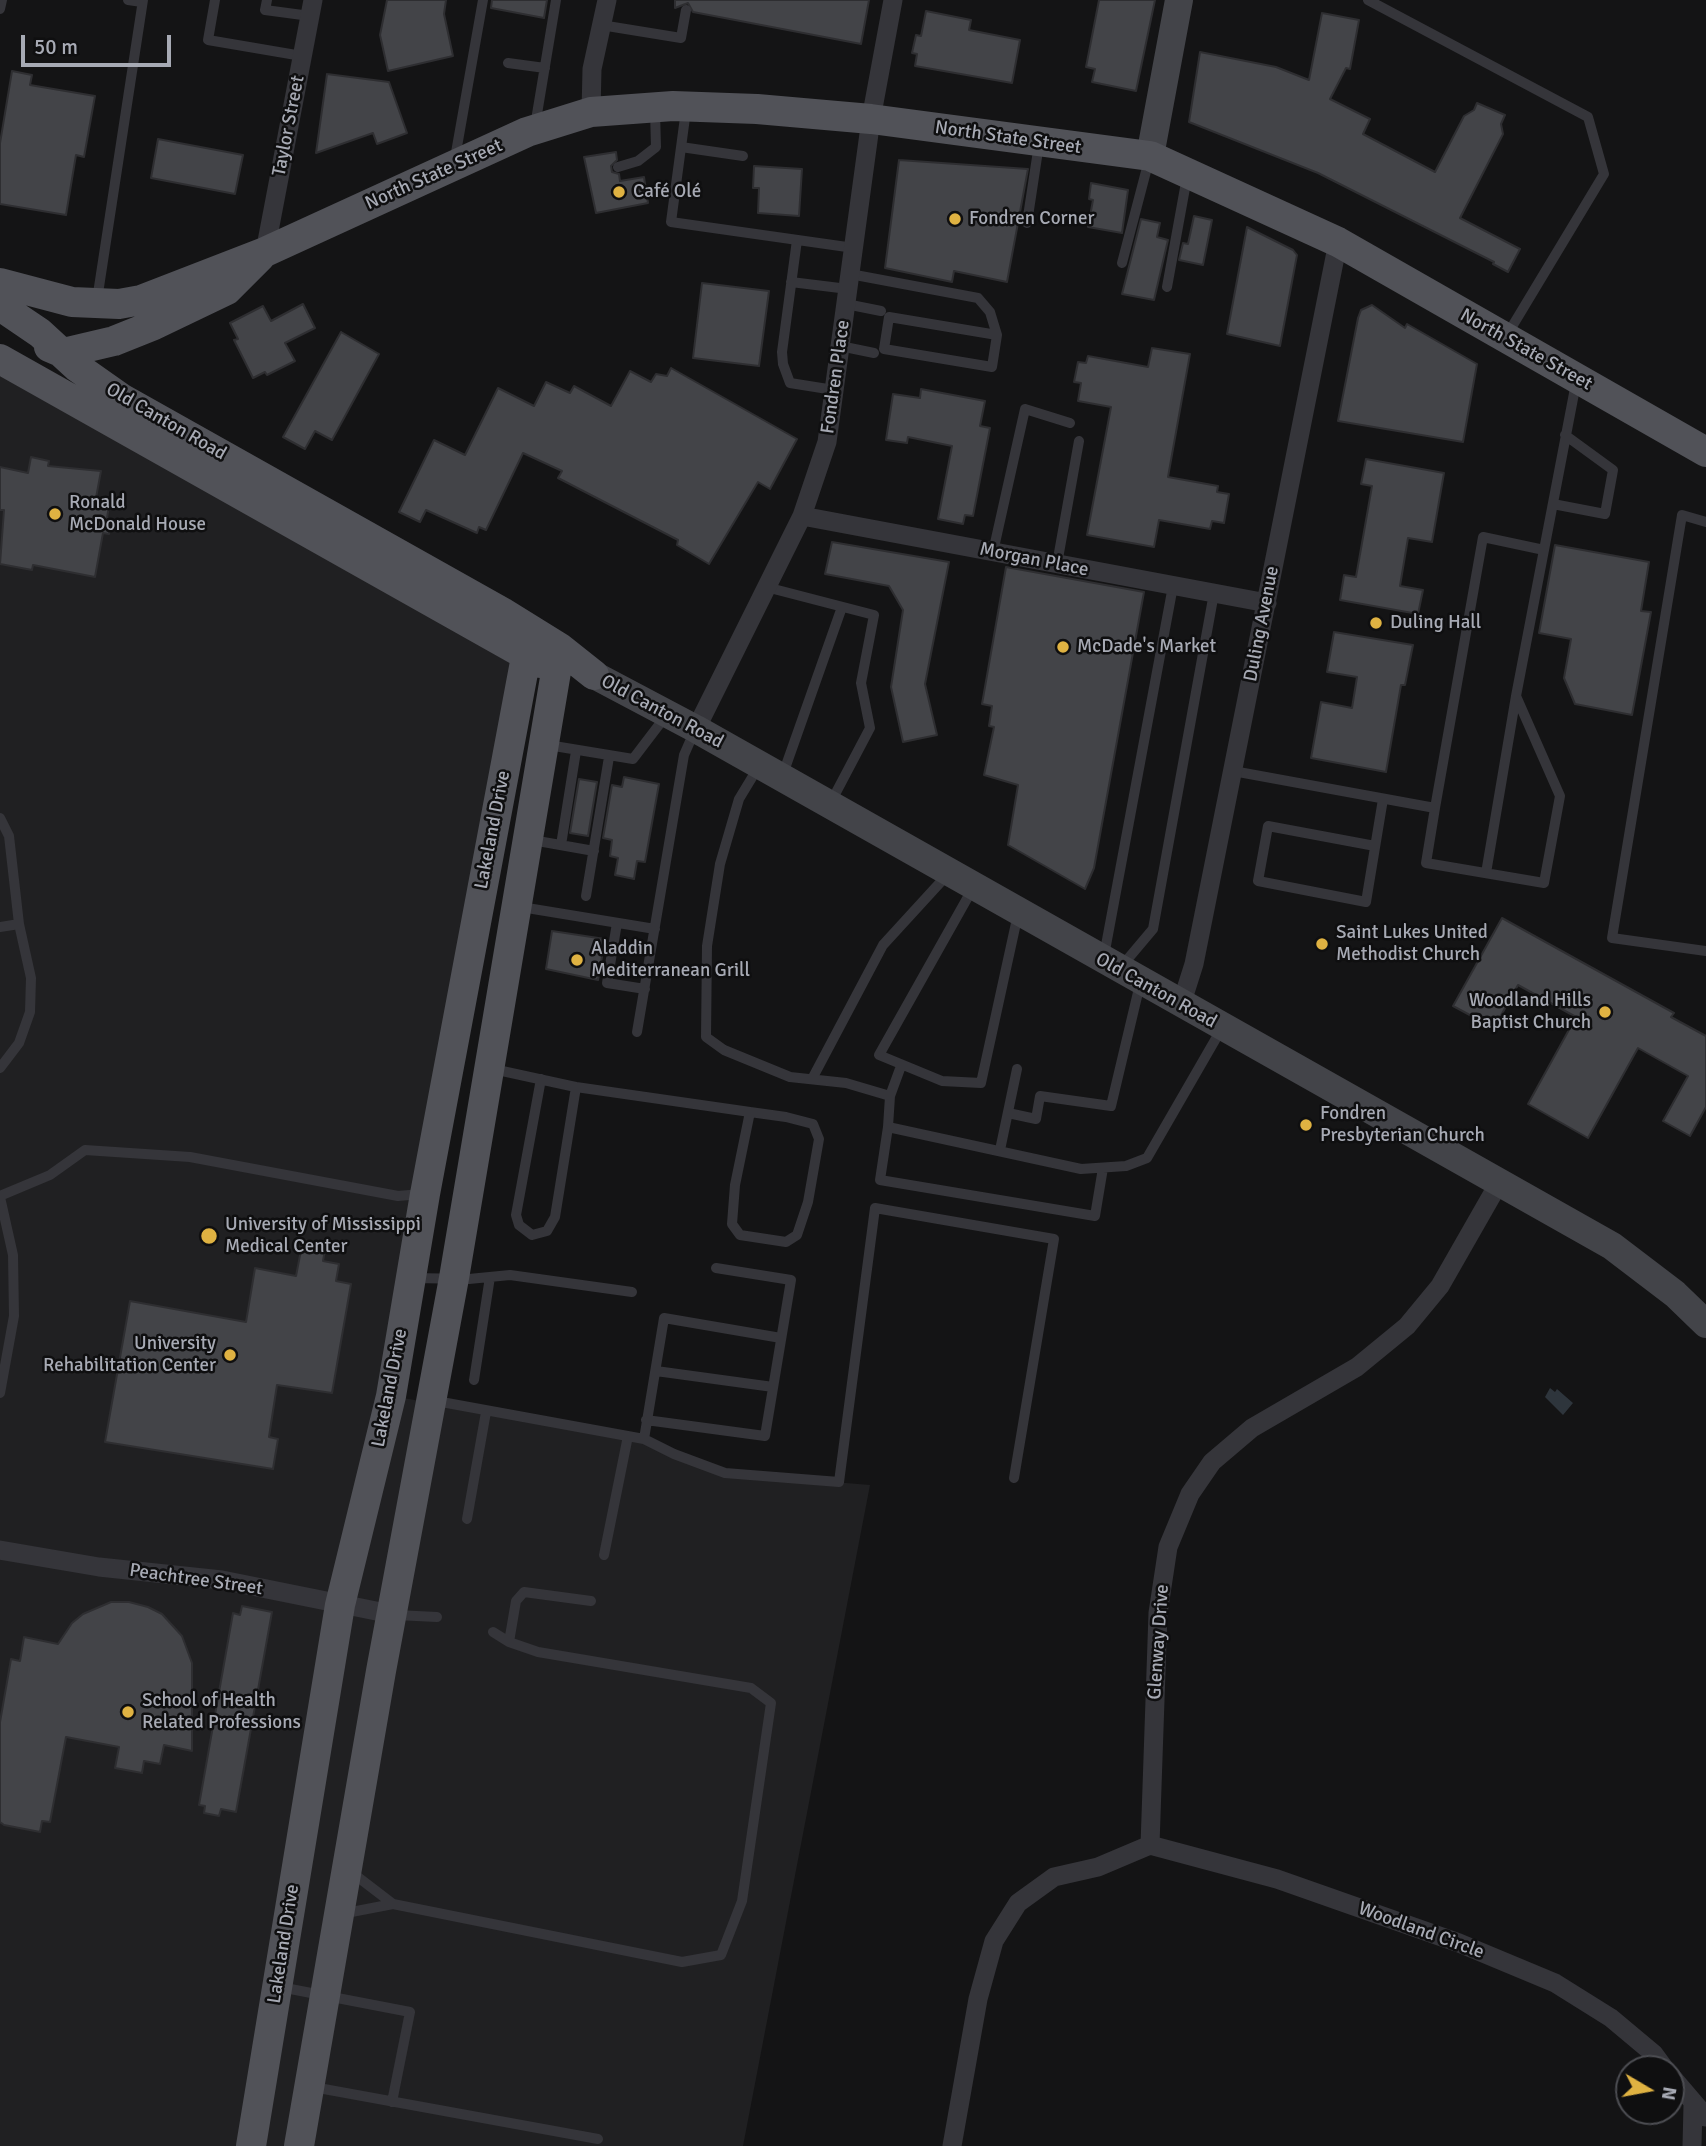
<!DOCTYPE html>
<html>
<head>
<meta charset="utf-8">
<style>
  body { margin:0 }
  #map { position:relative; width:1706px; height:2146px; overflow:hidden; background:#141415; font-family:Signika,sans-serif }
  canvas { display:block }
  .north { position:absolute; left:1615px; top:2055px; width:70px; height:70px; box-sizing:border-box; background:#0f0f10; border:2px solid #4c4d52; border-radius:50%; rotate:100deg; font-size:19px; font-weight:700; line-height:28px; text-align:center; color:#a7aab4 }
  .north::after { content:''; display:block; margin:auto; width:24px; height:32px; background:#dfb242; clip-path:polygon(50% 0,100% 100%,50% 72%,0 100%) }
  .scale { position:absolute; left:21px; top:35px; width:150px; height:32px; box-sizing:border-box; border:4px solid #a7aab4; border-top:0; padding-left:9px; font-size:21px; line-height:24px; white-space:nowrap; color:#a7aab4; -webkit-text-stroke:5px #0f0f10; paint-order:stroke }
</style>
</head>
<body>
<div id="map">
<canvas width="1706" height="2146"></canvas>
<div class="north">N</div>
<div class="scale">50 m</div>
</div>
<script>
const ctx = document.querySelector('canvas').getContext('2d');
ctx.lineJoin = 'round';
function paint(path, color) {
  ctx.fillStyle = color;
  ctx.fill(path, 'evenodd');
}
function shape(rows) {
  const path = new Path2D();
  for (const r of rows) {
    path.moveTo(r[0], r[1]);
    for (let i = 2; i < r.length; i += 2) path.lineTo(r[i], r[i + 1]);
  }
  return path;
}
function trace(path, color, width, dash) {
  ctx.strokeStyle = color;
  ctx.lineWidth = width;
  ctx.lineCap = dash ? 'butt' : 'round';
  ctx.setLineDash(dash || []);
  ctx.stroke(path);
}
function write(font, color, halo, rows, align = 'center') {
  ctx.font = font + ' Signika,sans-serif';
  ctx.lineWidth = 5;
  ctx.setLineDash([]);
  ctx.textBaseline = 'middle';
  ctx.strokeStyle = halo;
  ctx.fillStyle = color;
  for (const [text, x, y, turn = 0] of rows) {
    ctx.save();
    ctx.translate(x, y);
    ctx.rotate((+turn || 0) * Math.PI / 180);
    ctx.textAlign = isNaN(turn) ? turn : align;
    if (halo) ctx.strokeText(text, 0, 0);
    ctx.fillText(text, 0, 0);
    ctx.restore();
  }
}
const built = shape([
  [0,359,525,655,391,1396,644,1439,725,1473,870,1485,743,2146,0,2146]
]);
const water = shape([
  [1550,1388,1555,1392,1557,1389,1573,1403,1563,1415,1545,1397]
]);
const building = shape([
  [387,0,446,0,444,14,453,56,388,71,380,35,387,0],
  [492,0,547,0,544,18,491,8,492,0],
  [675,0,869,0,861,44,693,12,688,3,675,8,675,0],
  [1099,0,1155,0,1136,91,1092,82,1095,69,1086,67,1099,0],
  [926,11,971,20,969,30,1020,40,1012,83,915,66,917,54,912,53,916,35,921,36,926,11],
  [1322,13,1359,20,1350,69,1346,68,1330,99,1370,119,1363,134,1435,172,1464,116,1474,110,1477,103,1505,115,1501,124,1503,134,1460,218,1520,249,1508,272,1493,264,1494,262,1318,173,1189,122,1200,52,1276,67,1309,80,1322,13],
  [12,71,32,75,30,85,95,96,84,157,76,155,66,215,0,204,0,143,12,71],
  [327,74,389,82,407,133,377,144,373,133,316,153,327,74],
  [158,139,243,155,235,194,151,178,158,139],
  [616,152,617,160,611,166,612,172,619,174,620,181,644,177,648,203,596,213,584,157,616,152],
  [899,160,1028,169,1007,282,954,271,952,282,885,268,899,160],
  [754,166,802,169,799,216,758,213,759,188,753,188,754,166],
  [1091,183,1128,190,1122,233,1088,227,1093,200,1089,199,1091,183],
  [1194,216,1212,220,1203,265,1179,260,1183,243,1188,244,1194,216],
  [1141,219,1160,223,1157,237,1168,240,1154,300,1122,294,1141,219],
  [1247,227,1293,250,1297,255,1280,346,1227,334,1247,227],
  [702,283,769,291,759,366,693,358,702,283],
  [303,304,315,328,285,343,295,361,267,375,265,372,253,378,234,340,238,339,230,323,263,306,271,321,303,304],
  [1372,305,1405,328,1407,324,1477,364,1463,442,1338,421,1358,318,1361,310,1372,305],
  [341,332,379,354,332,440,315,431,305,449,283,437,341,332],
  [1152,348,1190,354,1168,477,1218,486,1217,492,1229,494,1224,523,1212,521,1210,529,1159,520,1154,547,1087,535,1111,407,1078,401,1081,383,1074,382,1078,362,1086,363,1088,356,1148,367,1152,348],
  [671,368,797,439,770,489,758,482,709,564,677,545,678,540,558,478,562,471,523,453,486,530,479,527,477,533,426,510,420,522,399,512,434,440,465,455,498,388,534,406,546,382,570,393,574,386,611,406,630,371,651,382,656,374,667,376,671,368],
  [921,389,985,401,980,426,990,428,973,516,965,515,963,524,938,519,952,446,908,437,907,443,886,440,893,394,920,398,921,389],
  [31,457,49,461,48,466,101,471,96,498,110,500,107,518,112,520,109,534,103,533,95,577,33,565,32,570,0,564,4,510,0,510,0,467,28,473,31,457],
  [1366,459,1444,473,1432,542,1408,538,1400,586,1423,590,1418,614,1340,600,1344,575,1356,577,1372,486,1361,484,1366,459],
  [832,542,949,562,925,684,937,735,903,742,891,687,903,610,889,586,825,574,832,542],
  [1555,545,1649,562,1641,611,1651,612,1632,715,1575,704,1564,678,1571,639,1539,633,1555,545],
  [1006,567,1144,592,1094,868,1085,889,1008,845,1018,785,984,775,994,727,989,726,992,706,982,704,1006,567],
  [1334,632,1413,645,1405,685,1401,685,1386,772,1311,758,1321,702,1352,708,1357,677,1327,672,1334,632],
  [624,777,659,784,645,862,637,861,634,879,615,875,618,858,610,856,612,840,603,838,612,785,622,787,624,777],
  [579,779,597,782,588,836,570,833,579,779],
  [1502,918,1674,1013,1671,1017,1706,1036,1706,1107,1690,1136,1663,1121,1688,1076,1638,1048,1588,1138,1528,1104,1576,1017,1518,985,1494,1028,1453,1006,1502,918],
  [552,931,605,939,598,980,546,969,552,931],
  [303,1240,326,1244,323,1261,339,1264,336,1281,351,1284,332,1393,277,1385,269,1437,278,1439,273,1469,105,1442,130,1301,246,1322,255,1268,296,1276,303,1240],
  [111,1602,129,1602,148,1607,162,1614,182,1636,192,1663,192,1751,164,1745,160,1764,144,1761,142,1773,115,1768,119,1747,66,1737,50,1822,42,1821,40,1832,4,1825,0,1822,0,1722,11,1659,20,1661,24,1637,58,1644,72,1623,83,1614,111,1602],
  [242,1606,272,1612,236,1812,221,1809,219,1816,204,1813,205,1806,199,1805,233,1613,240,1615,242,1606]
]);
const lane = shape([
  [128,0,142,2],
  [215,0,208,40,302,56],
  [267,0,265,10,310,16],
  [1368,0,1588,117,1604,174,1507,335],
  [0,9,2,0],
  [601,25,681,38,686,10],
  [508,63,545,68],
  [686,110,671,222,854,248],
  [535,126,556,0],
  [681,147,743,156],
  [455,158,483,0],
  [618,167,638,161,656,147,655,111],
  [1027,223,1039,144],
  [797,240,782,352,783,364,790,383,834,390],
  [1122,263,1149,160],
  [850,274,978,298,990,312,997,335,992,367,884,349,889,317,997,335],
  [791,282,848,289],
  [1167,287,1187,177],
  [97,300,143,0],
  [846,304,881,311],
  [840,346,874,353],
  [1553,504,1605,514,1613,470,1565,435],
  [1706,522,1682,515,1612,938,1706,951],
  [993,552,1025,409,1070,423],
  [1057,564,1079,441],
  [766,587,874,615,861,683,870,728,831,802],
  [548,745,633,759,665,717],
  [759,766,739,799,720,864,707,946,706,1037,724,1050,790,1077,846,1083,890,1096,888,1127,1081,1169,1126,1166,1147,1158,1222,1028],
  [1233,771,1435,808,1426,863,1544,883,1560,796,1516,696,1576,383],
  [783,774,842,607],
  [1435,808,1483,537,1544,550],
  [0,818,9,836,19,924,31,978,30,1012,19,1043,0,1068],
  [532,840,594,851],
  [561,845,576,751],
  [1375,846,1268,826,1258,881,1366,902,1383,799],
  [1486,873,1516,696],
  [973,888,879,1055,942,1081,981,1083,1018,914],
  [586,896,609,757],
  [521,907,655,929],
  [617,923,607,983,645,989],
  [0,927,19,924],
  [1104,956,1173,586],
  [1121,967,1153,929,1214,593],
  [637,1032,684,755,695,730],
  [493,1069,571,1086,576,1087,750,1112,786,1117,813,1124,819,1139,808,1202,797,1235,786,1242,740,1235,732,1224,735,1185,750,1112],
  [541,1079,516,1215,519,1225,532,1235,547,1231,555,1217,576,1087],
  [812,1079,883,945,948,874],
  [890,1096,901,1066],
  [1008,1113,1036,1119,1040,1096,1111,1106,1140,984],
  [888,1127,880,1180,1095,1216,1103,1168],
  [1000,1150,1017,1069],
  [0,1196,50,1175,85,1150,190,1157,398,1196,421,1194],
  [0,1197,13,1255,14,1316,0,1393],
  [413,1278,469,1279,510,1275,632,1292],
  [656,1371,773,1387],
  [474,1380,490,1277],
  [436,1401,644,1439,664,1318,781,1338],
  [646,1420,765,1436,791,1280,716,1268],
  [644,1439,674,1454,725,1473,839,1482,875,1208,1054,1239,1014,1478],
  [467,1519,486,1412],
  [604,1555,628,1436],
  [396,1615,437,1617],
  [509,1642,516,1601,524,1592,591,1601],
  [393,1904,682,1962,721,1955,742,1901,771,1703,751,1688,538,1652,509,1642,493,1632],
  [341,1914,393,1904,350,1871],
  [280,1987,410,2012,392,2102],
  [313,2087,598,2139]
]);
const street = shape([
  [591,112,592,69,607,0],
  [265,252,313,0],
  [802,516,1267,603],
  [696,729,802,516,827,442,871,119,893,0],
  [1181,1005,1194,964,1338,242],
  [0,1550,99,1567,222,1580,391,1614],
  [1150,1845,1277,1879,1459,1943,1555,1983,1611,2018,1654,2054,1665,2069],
  [1671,2076,1706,2117],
  [952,2146,978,1999,994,1941,1018,1903,1054,1877,1098,1867,1150,1845,1158,1613,1168,1547,1190,1494,1212,1462,1252,1428,1357,1367,1407,1326,1440,1286,1500,1181],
  [1692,2146,1693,2105]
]);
const secondary = shape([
  [1150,156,1179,0],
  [594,675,696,729,1612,1246,1675,1294,1706,1324]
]);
const primary = shape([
  [0,283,72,302,119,304,141,300,265,252,527,132,591,112,673,106,757,109,871,119,1150,156,1338,242,1706,452],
  [0,306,40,333,77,367,121,398,502,612,560,648,594,675],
  [49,347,63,353,114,341,154,325,227,290,260,257],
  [0,359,540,663],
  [251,2146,340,1605,391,1396,425,1194,531,630],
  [299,2146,381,1671,454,1278,560,648]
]);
const markers = [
  [619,192,7,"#dfb242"],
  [955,219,7,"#dfb242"],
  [55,514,7,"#dfb242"],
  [1376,623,7,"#dfb242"],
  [1063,647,7,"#dfb242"],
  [1322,944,7,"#dfb242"],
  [577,960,7,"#dfb242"],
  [1605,1012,7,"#dfb242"],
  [1306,1125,7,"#dfb242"],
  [209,1236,9,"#dfb242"],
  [230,1355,7,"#dfb242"],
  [128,1712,7,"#dfb242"]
];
const streetNames = [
  ["Taylor Street",289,126,-79],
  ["North State Street",1008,138,8],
  ["North State Street",434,175,-24],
  ["North State Street",1526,350,29],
  ["Fondren Place",836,377,-82],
  ["Old Canton Road",166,422,30],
  ["Morgan Place",1034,560,11],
  ["Duling Avenue",1262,624,-79],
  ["Old Canton Road",662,712,28],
  ["Lakeland Drive",493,830,-79],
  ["Old Canton Road",1156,991,29],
  ["Lakeland Drive",390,1388,-79],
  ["Peachtree Street",196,1580,8],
  ["Glenway Drive",1159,1642,-86],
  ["Woodland Circle",1421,1931,20],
  ["Lakeland Drive",284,1944,-81]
];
const poiNames = [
  ["Café Olé",633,192],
  ["Fondren Corner",969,219],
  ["Ronald",69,503],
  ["McDonald House",69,525],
  ["Duling Hall",1390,623],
  ["McDade's Market",1077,647],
  ["Saint Lukes United",1336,933],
  ["Methodist Church",1336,955],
  ["Aladdin",591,949],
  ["Mediterranean Grill",591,971],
  ["Woodland Hills",1591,1001,"right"],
  ["Baptist Church",1591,1023,"right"],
  ["Fondren",1320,1114],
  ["Presbyterian Church",1320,1136],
  ["University of Mississippi",225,1225],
  ["Medical Center",225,1247],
  ["University",216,1344,"right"],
  ["Rehabilitation Center",216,1366,"right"],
  ["School of Health",142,1701],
  ["Related Professions",142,1723]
];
paint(built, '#202022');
paint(water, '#2e353c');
paint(building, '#434448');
trace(building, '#2e2e31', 2);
trace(lane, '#35353a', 10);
trace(street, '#35353a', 19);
trace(secondary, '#434449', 28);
trace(primary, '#515258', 30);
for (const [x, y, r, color] of markers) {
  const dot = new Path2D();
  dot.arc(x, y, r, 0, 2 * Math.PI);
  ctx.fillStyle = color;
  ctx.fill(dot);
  trace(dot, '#0f0f10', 2.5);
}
write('19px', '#a7aab4', '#0f0f10', streetNames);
write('19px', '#a7aab4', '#0f0f10', poiNames, 'left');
</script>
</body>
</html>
